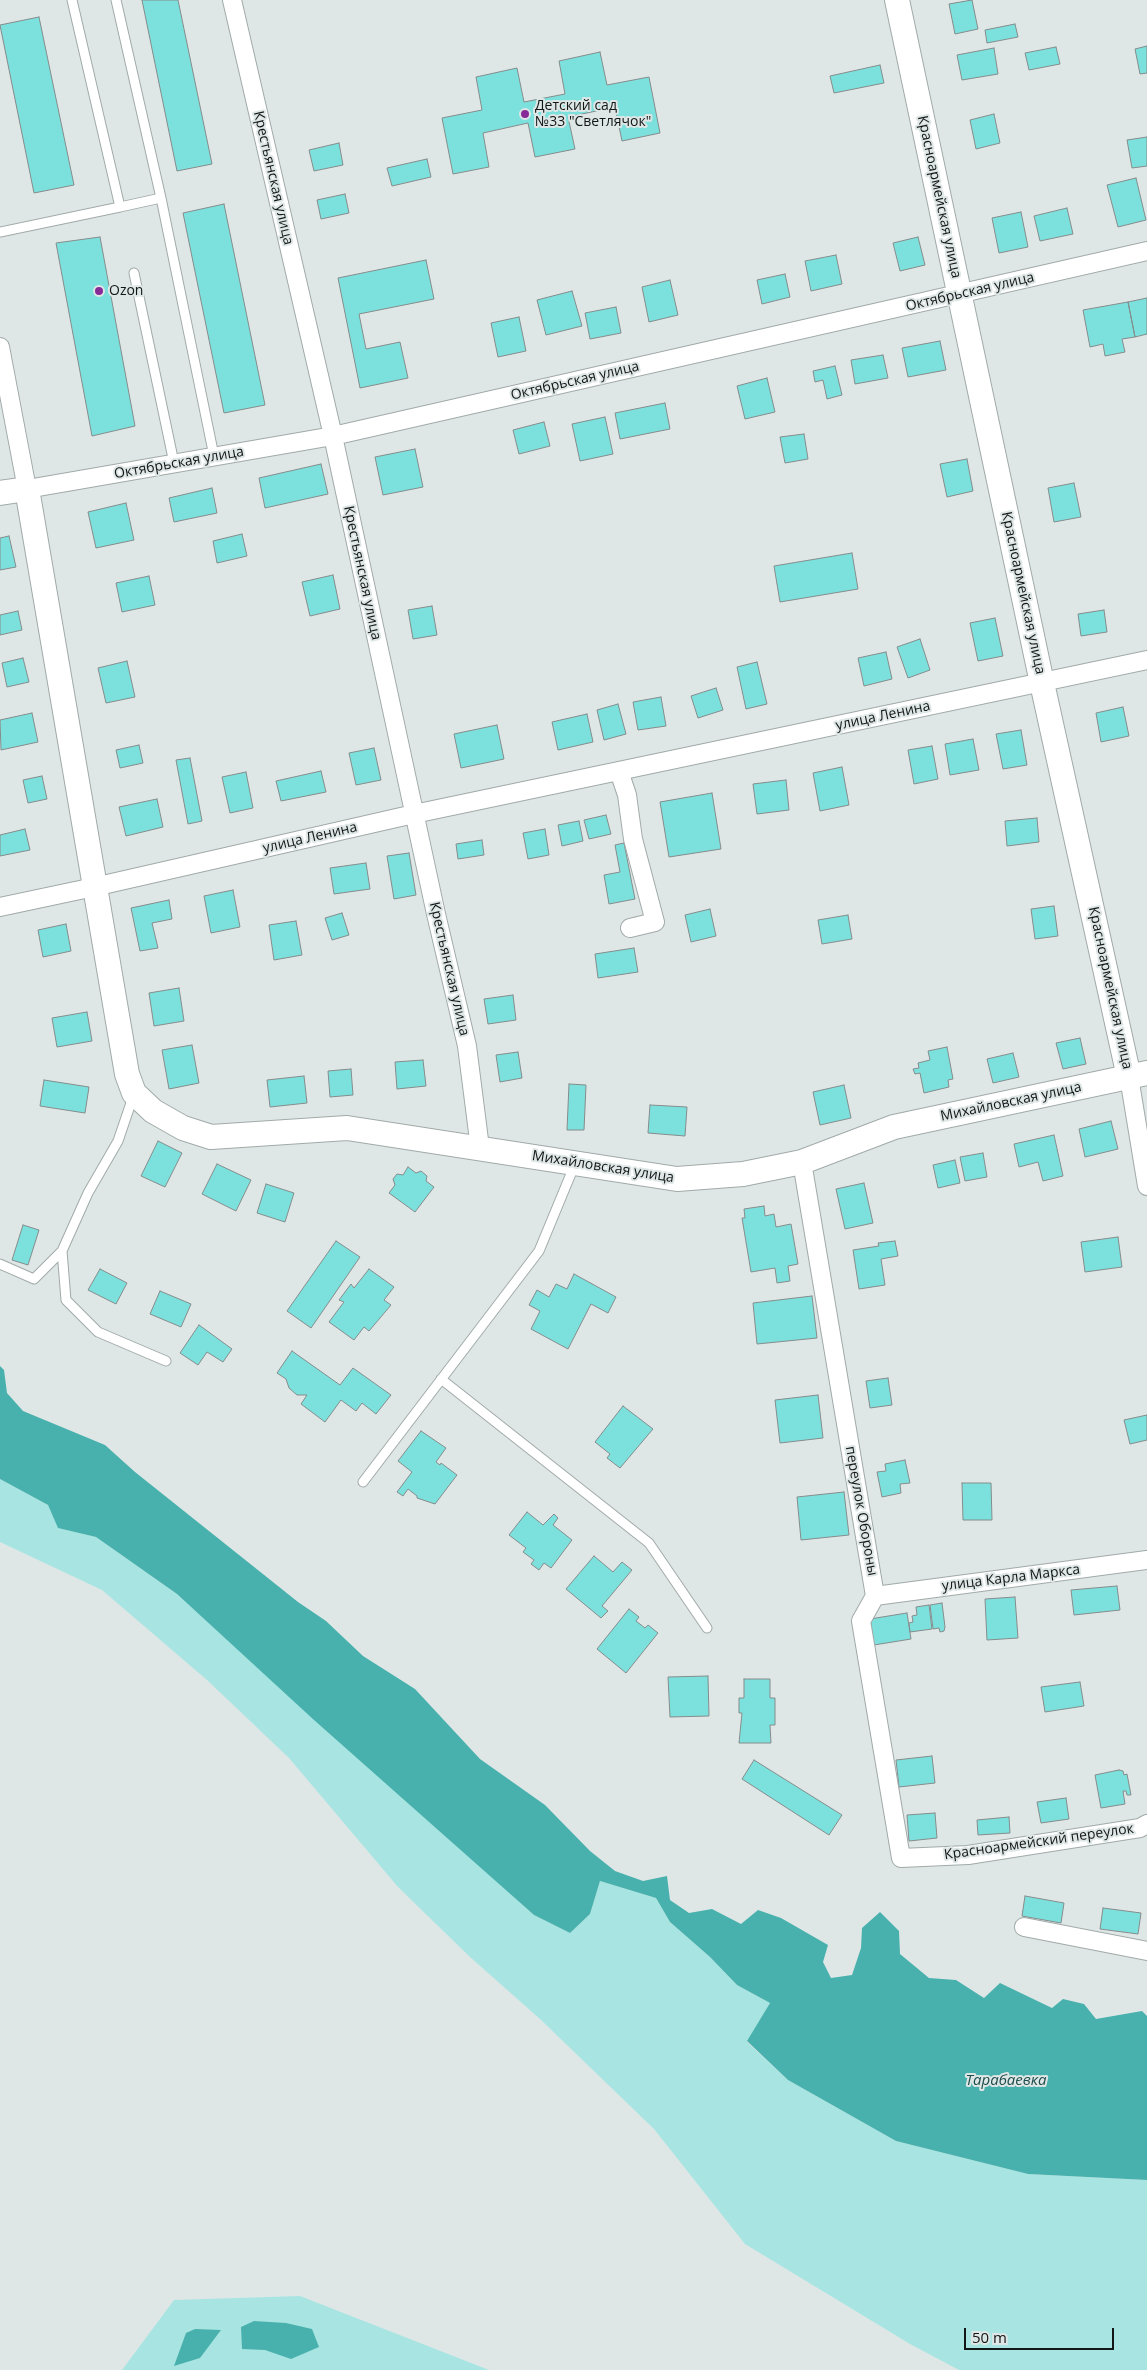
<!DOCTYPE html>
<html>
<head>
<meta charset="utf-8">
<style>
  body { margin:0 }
  #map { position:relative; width:1147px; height:2370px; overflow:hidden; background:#dee7e6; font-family:"Open Sans",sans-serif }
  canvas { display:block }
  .scale { position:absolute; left:964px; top:2328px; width:150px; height:22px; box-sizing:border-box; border:2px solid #131616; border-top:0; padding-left:6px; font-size:15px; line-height:18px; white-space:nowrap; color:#131616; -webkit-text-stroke:4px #dee7e6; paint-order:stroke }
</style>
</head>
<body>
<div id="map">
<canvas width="1147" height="2370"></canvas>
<div class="scale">50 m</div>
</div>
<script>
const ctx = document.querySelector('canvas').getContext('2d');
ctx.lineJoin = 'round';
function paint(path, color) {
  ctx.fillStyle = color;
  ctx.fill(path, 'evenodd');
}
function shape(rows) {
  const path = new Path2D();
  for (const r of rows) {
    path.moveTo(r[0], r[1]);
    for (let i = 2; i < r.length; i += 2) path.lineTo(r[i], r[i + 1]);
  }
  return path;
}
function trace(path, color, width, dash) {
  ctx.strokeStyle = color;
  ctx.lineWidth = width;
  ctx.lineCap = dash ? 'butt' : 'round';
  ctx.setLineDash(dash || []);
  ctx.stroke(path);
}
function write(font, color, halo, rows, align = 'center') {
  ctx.font = font + ' "Open Sans",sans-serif';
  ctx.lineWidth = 4;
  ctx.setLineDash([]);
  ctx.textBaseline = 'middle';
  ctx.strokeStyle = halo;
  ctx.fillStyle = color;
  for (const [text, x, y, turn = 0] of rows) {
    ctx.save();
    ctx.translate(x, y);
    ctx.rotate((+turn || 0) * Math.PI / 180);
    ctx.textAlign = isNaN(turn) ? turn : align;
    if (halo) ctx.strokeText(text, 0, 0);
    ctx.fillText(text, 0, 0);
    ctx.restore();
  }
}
const green = shape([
  [0,1479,48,1505,59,1528,96,1537,177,1594,534,1915,570,1933,590,1914,600,1881,656,1898,670,1922,710,1957,737,1985,770,2003,747,2042,788,2080,896,2141,1028,2174,1147,2180,1147,2370,959,2370,910,2344,745,2244,654,2129,540,2019,470,1957,398,1887,289,1758,207,1680,102,1590,0,1542],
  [300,2296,489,2370,122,2370,174,2300]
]);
const water = shape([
  [0,1366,4,1370,7,1393,23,1411,105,1445,135,1472,298,1602,326,1621,363,1656,415,1689,480,1759,545,1805,590,1851,615,1871,643,1881,667,1876,670,1900,689,1913,712,1909,741,1924,758,1910,781,1918,828,1945,823,1962,831,1978,852,1975,861,1948,862,1928,880,1912,899,1931,900,1954,929,1978,956,1980,984,1998,1000,1983,1052,2008,1063,1999,1084,2004,1096,2019,1142,2011,1147,2016,1147,2180,1028,2174,896,2141,788,2080,747,2041,770,2003,737,1985,710,1957,670,1922,656,1898,600,1881,590,1914,570,1933,534,1915,314,1720,177,1594,96,1537,58,1528,48,1505,0,1479],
  [254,2321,286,2323,312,2329,319,2347,291,2359,265,2350,242,2349,241,2327],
  [195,2329,221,2330,200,2358,174,2366,186,2333]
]);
const building = shape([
  [142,0,178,0,212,164,177,171,142,0],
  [972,0,978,29,955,34,949,4,972,0],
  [39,17,74,185,34,193,0,25,39,17],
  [1015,24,1018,37,987,43,985,30,1015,24],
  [1147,46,1147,73,1140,74,1135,49,1147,46],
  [1056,47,1060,64,1029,70,1025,53,1056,47],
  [994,48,998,74,962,80,957,55,994,48],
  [600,52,607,85,649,77,660,133,622,141,615,107,568,117,575,149,535,157,528,123,483,133,489,167,453,174,442,118,482,110,476,77,517,68,524,102,565,94,559,61,600,52],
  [880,65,884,83,834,93,830,76,880,65],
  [994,114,1000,143,976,149,970,120,994,114],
  [1147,137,1147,166,1132,168,1127,140,1147,137],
  [339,143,343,165,314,171,309,150,339,143],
  [427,159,431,177,392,186,387,168,427,159],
  [1136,178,1146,220,1118,227,1107,185,1136,178],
  [345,194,349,213,321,219,317,200,345,194],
  [224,204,265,405,224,413,183,213,224,204],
  [1067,208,1073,234,1040,241,1034,216,1067,208],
  [1021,212,1028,247,999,253,992,218,1021,212],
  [100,237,135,426,92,436,56,243,100,237],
  [918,237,925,265,900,271,893,243,918,237],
  [836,255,842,284,811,291,805,261,836,255],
  [426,260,434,299,359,314,366,349,400,342,408,378,360,388,338,278,426,260],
  [785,274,790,297,762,304,757,280,785,274],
  [670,280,678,315,649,322,642,287,670,280],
  [572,291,582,326,546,335,537,300,572,291],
  [1147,298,1147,334,1135,337,1128,302,1147,298],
  [1128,302,1135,337,1122,339,1125,352,1105,356,1103,344,1090,347,1083,310,1128,302],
  [616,307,621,333,590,339,585,313,616,307],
  [519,317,526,351,498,357,491,323,519,317],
  [940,341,946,370,908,377,902,348,940,341],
  [883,355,888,378,855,384,851,360,883,355],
  [835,366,842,395,827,399,823,380,815,382,813,371,835,366],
  [767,378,775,412,745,419,737,386,767,378],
  [665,403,670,429,620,439,615,413,665,403],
  [605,417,613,454,580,461,572,424,605,417],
  [544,422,550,446,519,454,513,430,544,422],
  [804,434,808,459,785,463,780,437,804,434],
  [415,449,423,487,383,495,375,457,415,449],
  [967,459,973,491,947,497,940,464,967,459],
  [321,464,328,494,265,508,259,478,321,464],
  [1074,483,1081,517,1054,522,1048,488,1074,483],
  [212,488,217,513,174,522,169,498,212,488],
  [126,503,134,540,96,548,88,512,126,503],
  [242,534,247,556,217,563,213,541,242,534],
  [9,536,16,567,0,570,0,538,9,536],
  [852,553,858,589,780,602,774,566,852,553],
  [333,575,340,609,310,616,302,582,333,575],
  [149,576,155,605,122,612,116,583,149,576],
  [432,606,437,635,413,639,408,610,432,606],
  [1104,610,1107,632,1081,636,1078,614,1104,610],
  [18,611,22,630,0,635,0,615,18,611],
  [995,618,1003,656,978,661,970,623,995,618],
  [920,639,930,670,908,678,897,647,920,639],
  [886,652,892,679,864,686,858,658,886,652],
  [23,658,29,682,7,687,2,663,23,658],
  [127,661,135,697,106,703,98,668,127,661],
  [757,662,767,704,746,709,737,667,757,662],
  [716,688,723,710,698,718,691,696,716,688],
  [661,697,666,726,638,730,633,702,661,697],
  [618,704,626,734,604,740,597,710,618,704],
  [1123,707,1129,736,1101,742,1096,713,1123,707],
  [32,713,38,742,1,750,0,720,32,713],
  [587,714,593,742,558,750,552,722,587,714],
  [497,725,504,759,461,768,454,734,497,725],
  [1021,730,1027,765,1003,769,996,734,1021,730],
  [973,739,979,770,950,775,945,744,973,739],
  [139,745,143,763,120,768,116,750,139,745],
  [932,746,938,779,914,784,908,750,932,746],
  [374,748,381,780,356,785,349,753,374,748],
  [190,758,202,821,188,824,176,760,190,758],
  [842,767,849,805,820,811,813,773,842,767],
  [321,771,326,792,281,801,276,781,321,771],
  [246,772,253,808,230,813,222,777,246,772],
  [42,776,47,799,28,803,23,780,42,776],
  [786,780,789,810,757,814,753,784,786,780],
  [712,793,721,849,669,857,660,802,712,793],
  [157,799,163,827,126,836,119,807,157,799],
  [606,815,611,834,589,839,584,820,606,815],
  [1037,818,1039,842,1007,846,1005,821,1037,818],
  [579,821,583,841,562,846,558,825,579,821],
  [25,829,30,850,0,856,0,835,25,829],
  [545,829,549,855,528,859,523,833,545,829],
  [482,840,484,855,458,859,456,844,482,840],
  [624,843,635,899,609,904,604,875,620,872,615,845,624,843],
  [409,853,416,895,394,899,387,856,409,853],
  [366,863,370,889,334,894,330,868,366,863],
  [233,890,240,927,211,933,204,896,233,890],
  [169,900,172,919,152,923,158,948,140,951,131,908,169,900],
  [1054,906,1058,936,1035,939,1031,909,1054,906],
  [710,909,716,936,691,942,685,915,710,909],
  [342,913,349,935,332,940,325,918,342,913],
  [848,915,852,939,822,944,818,920,848,915],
  [296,921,302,955,274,960,269,925,296,921],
  [66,924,71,951,43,957,38,930,66,924],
  [634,948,638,972,598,978,595,954,634,948],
  [179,988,184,1021,154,1026,149,993,179,988],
  [513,995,516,1020,488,1024,484,999,513,995],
  [87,1012,92,1041,57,1047,52,1018,87,1012],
  [1080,1038,1086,1064,1063,1069,1056,1043,1080,1038],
  [192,1045,199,1083,169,1089,162,1050,192,1045],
  [947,1047,953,1079,948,1080,949,1087,924,1093,920,1073,915,1074,913,1069,919,1068,918,1063,930,1060,928,1051,947,1047],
  [518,1052,522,1078,500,1082,496,1055,518,1052],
  [1013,1053,1019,1077,993,1083,987,1059,1013,1053],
  [423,1060,426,1086,397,1089,395,1062,423,1060],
  [351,1069,353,1095,330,1097,328,1071,351,1069],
  [304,1076,307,1103,270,1107,267,1080,304,1076],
  [44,1080,89,1087,85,1113,40,1106,44,1080],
  [569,1084,586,1085,584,1130,567,1130,569,1084],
  [844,1085,851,1118,820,1125,813,1092,844,1085],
  [650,1105,687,1107,685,1136,648,1133,650,1105],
  [1111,1121,1118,1149,1085,1157,1079,1129,1111,1121],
  [1054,1135,1063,1176,1043,1181,1038,1162,1019,1167,1014,1144,1054,1135],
  [158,1141,182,1153,165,1187,141,1176,158,1141],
  [983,1153,987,1177,965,1181,960,1157,983,1153],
  [955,1160,960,1183,938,1188,933,1165,955,1160],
  [217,1164,251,1180,236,1211,202,1194,217,1164],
  [408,1167,416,1173,421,1171,427,1176,426,1181,434,1187,415,1212,389,1193,395,1185,393,1179,397,1174,403,1175,408,1167],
  [864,1183,873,1223,845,1229,836,1189,864,1183],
  [266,1184,294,1193,285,1222,257,1213,266,1184],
  [764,1206,765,1216,774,1214,776,1227,791,1224,798,1264,788,1266,790,1281,777,1283,775,1268,751,1272,742,1218,745,1218,744,1209,764,1206],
  [23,1225,39,1230,28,1265,12,1260,23,1225],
  [1118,1237,1122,1267,1085,1272,1081,1242,1118,1237],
  [336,1241,360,1257,311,1328,287,1311,336,1241],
  [895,1241,898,1256,881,1259,885,1285,859,1289,853,1250,879,1246,878,1243,895,1241],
  [100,1269,127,1283,116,1304,88,1290,100,1269],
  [369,1269,394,1287,384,1300,391,1305,369,1331,364,1327,354,1340,329,1322,344,1302,339,1300,351,1284,354,1288,369,1269],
  [574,1274,616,1297,608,1313,591,1304,568,1349,531,1329,540,1311,529,1305,537,1290,549,1297,556,1284,567,1289,574,1274],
  [160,1291,191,1304,181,1327,150,1314,160,1291],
  [812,1296,817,1338,757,1344,753,1303,812,1296],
  [199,1325,232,1349,223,1362,207,1352,198,1365,180,1353,199,1325],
  [292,1351,340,1385,353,1368,391,1395,376,1414,362,1403,356,1411,341,1400,325,1422,301,1404,307,1395,297,1395,289,1388,286,1379,277,1373,292,1351],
  [888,1378,892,1405,870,1408,866,1381,888,1378],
  [818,1395,823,1438,780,1443,775,1400,818,1395],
  [623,1406,653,1429,620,1468,607,1458,610,1454,595,1442,623,1406],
  [1147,1415,1147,1440,1130,1444,1124,1420,1147,1415],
  [421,1431,446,1448,436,1462,440,1465,441,1463,457,1475,435,1504,417,1498,417,1496,408,1489,403,1496,397,1492,412,1472,398,1461,421,1431],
  [905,1460,910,1483,900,1484,901,1493,882,1497,877,1472,886,1471,885,1464,905,1460],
  [962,1483,991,1483,992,1520,963,1520,962,1483],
  [844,1492,849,1535,801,1540,797,1497,844,1492],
  [527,1512,543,1525,554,1514,558,1518,553,1525,572,1540,551,1568,544,1563,539,1570,531,1564,534,1560,523,1552,526,1548,509,1535,527,1512],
  [594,1556,613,1572,622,1562,632,1570,602,1606,608,1611,601,1618,566,1589,594,1556],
  [1117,1586,1120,1610,1074,1615,1071,1590,1117,1586],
  [1015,1597,1018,1638,987,1640,985,1599,1015,1597],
  [942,1603,945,1627,944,1631,940,1632,939,1628,933,1629,930,1605,942,1603],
  [929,1605,932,1629,910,1632,909,1623,913,1622,912,1616,917,1615,916,1607,929,1605],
  [629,1609,639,1617,636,1621,645,1628,648,1625,658,1633,626,1673,597,1649,629,1609],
  [907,1613,911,1639,874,1645,870,1619,907,1613],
  [708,1676,709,1716,670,1717,668,1677,708,1676],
  [744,1679,770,1679,770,1698,775,1698,775,1725,770,1725,771,1743,739,1743,742,1713,739,1713,739,1698,744,1698,744,1679],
  [1080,1682,1084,1706,1045,1712,1041,1687,1080,1682],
  [932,1756,935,1783,899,1787,896,1760,932,1756],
  [754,1760,842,1815,829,1835,742,1779,754,1760],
  [1119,1770,1123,1771,1124,1775,1127,1774,1131,1795,1127,1795,1126,1791,1123,1791,1125,1804,1101,1808,1095,1775,1119,1770],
  [1066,1798,1069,1819,1041,1823,1037,1802,1066,1798],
  [935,1813,937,1838,909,1841,907,1815,935,1813],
  [1009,1817,1010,1833,978,1835,977,1820,1009,1817],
  [1025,1896,1064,1903,1061,1923,1022,1916,1025,1896],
  [1103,1908,1141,1913,1138,1934,1100,1929,1103,1908]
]);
const lane = shape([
  [116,0,161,198,214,456],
  [120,207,161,198],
  [0,232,120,207,72,0],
  [134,273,174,463],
  [134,1094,118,1141,88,1193,62,1251,66,1300,98,1332,166,1361],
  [0,1264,34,1279,62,1251],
  [441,1379,649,1543,707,1628],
  [363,1482,539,1251,575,1164]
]);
const street = shape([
  [232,0,333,436,436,914,467,1046,480,1148],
  [0,347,27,489,333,436,1147,251],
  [619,771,627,795,633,839,655,922,630,928],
  [0,907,94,887,414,814,1147,660],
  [1129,1077,1147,1186],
  [802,1162,875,1596,861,1621,901,1858,968,1855,1140,1828,1147,1824],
  [875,1596,1147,1560],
  [1024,1927,1147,1951]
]);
const secondary = shape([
  [897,0,1042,683,1129,1077],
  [0,493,27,489,127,1074,134,1093,153,1111,183,1128,211,1137,347,1128,677,1179,743,1174,802,1162,894,1127,1147,1073]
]);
const markers = [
  [525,114,5,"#872b97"],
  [99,291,5,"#872b97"]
];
const poiNames = [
  ["Детский сад",535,106],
  ["№33 \"Светлячок\"",535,122],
  ["Ozon",109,291]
];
const streetNames = [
  ["Крестьянская улица",273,178,77],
  ["Красноармейская улица",939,197,78],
  ["Октябрьская улица",970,292,-13],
  ["Октябрьская улица",575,381,-13],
  ["Октябрьская улица",179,463,-10],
  ["Крестьянская улица",362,573,78],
  ["Красноармейская улица",1023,593,78],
  ["улица Ленина",883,716,-12],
  ["улица Ленина",310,838,-13],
  ["Крестьянская улица",449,969,77],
  ["Красноармейская улица",1110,988,78],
  ["Михайловская улица",1011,1102,-12],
  ["Михайловская улица",603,1167,9],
  ["переулок Обороны",861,1511,80],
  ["улица Карла Маркса",1011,1578,-7],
  ["Красноармейский переулок",1039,1842,-8]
];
const waterNames = [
  ["Тарабаевка",1006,2081]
];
paint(green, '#a8e5e2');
paint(water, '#49b1ad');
paint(building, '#7ce1dd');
trace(building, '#848c8c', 1);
trace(lane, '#a1aaa9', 11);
trace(street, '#a1aaa9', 20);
trace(secondary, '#a1aaa9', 26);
trace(lane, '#fff', 9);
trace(street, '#fff', 18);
trace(secondary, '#fff', 24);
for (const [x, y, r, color] of markers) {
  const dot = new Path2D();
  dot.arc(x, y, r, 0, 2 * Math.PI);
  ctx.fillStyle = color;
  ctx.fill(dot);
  trace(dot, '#dee7e6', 2);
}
write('14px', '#131616', '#dee7e6', poiNames, 'left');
write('14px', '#131616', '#dee7e6', streetNames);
write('italic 15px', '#1f4d4c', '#dee7e6', waterNames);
</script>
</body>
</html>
